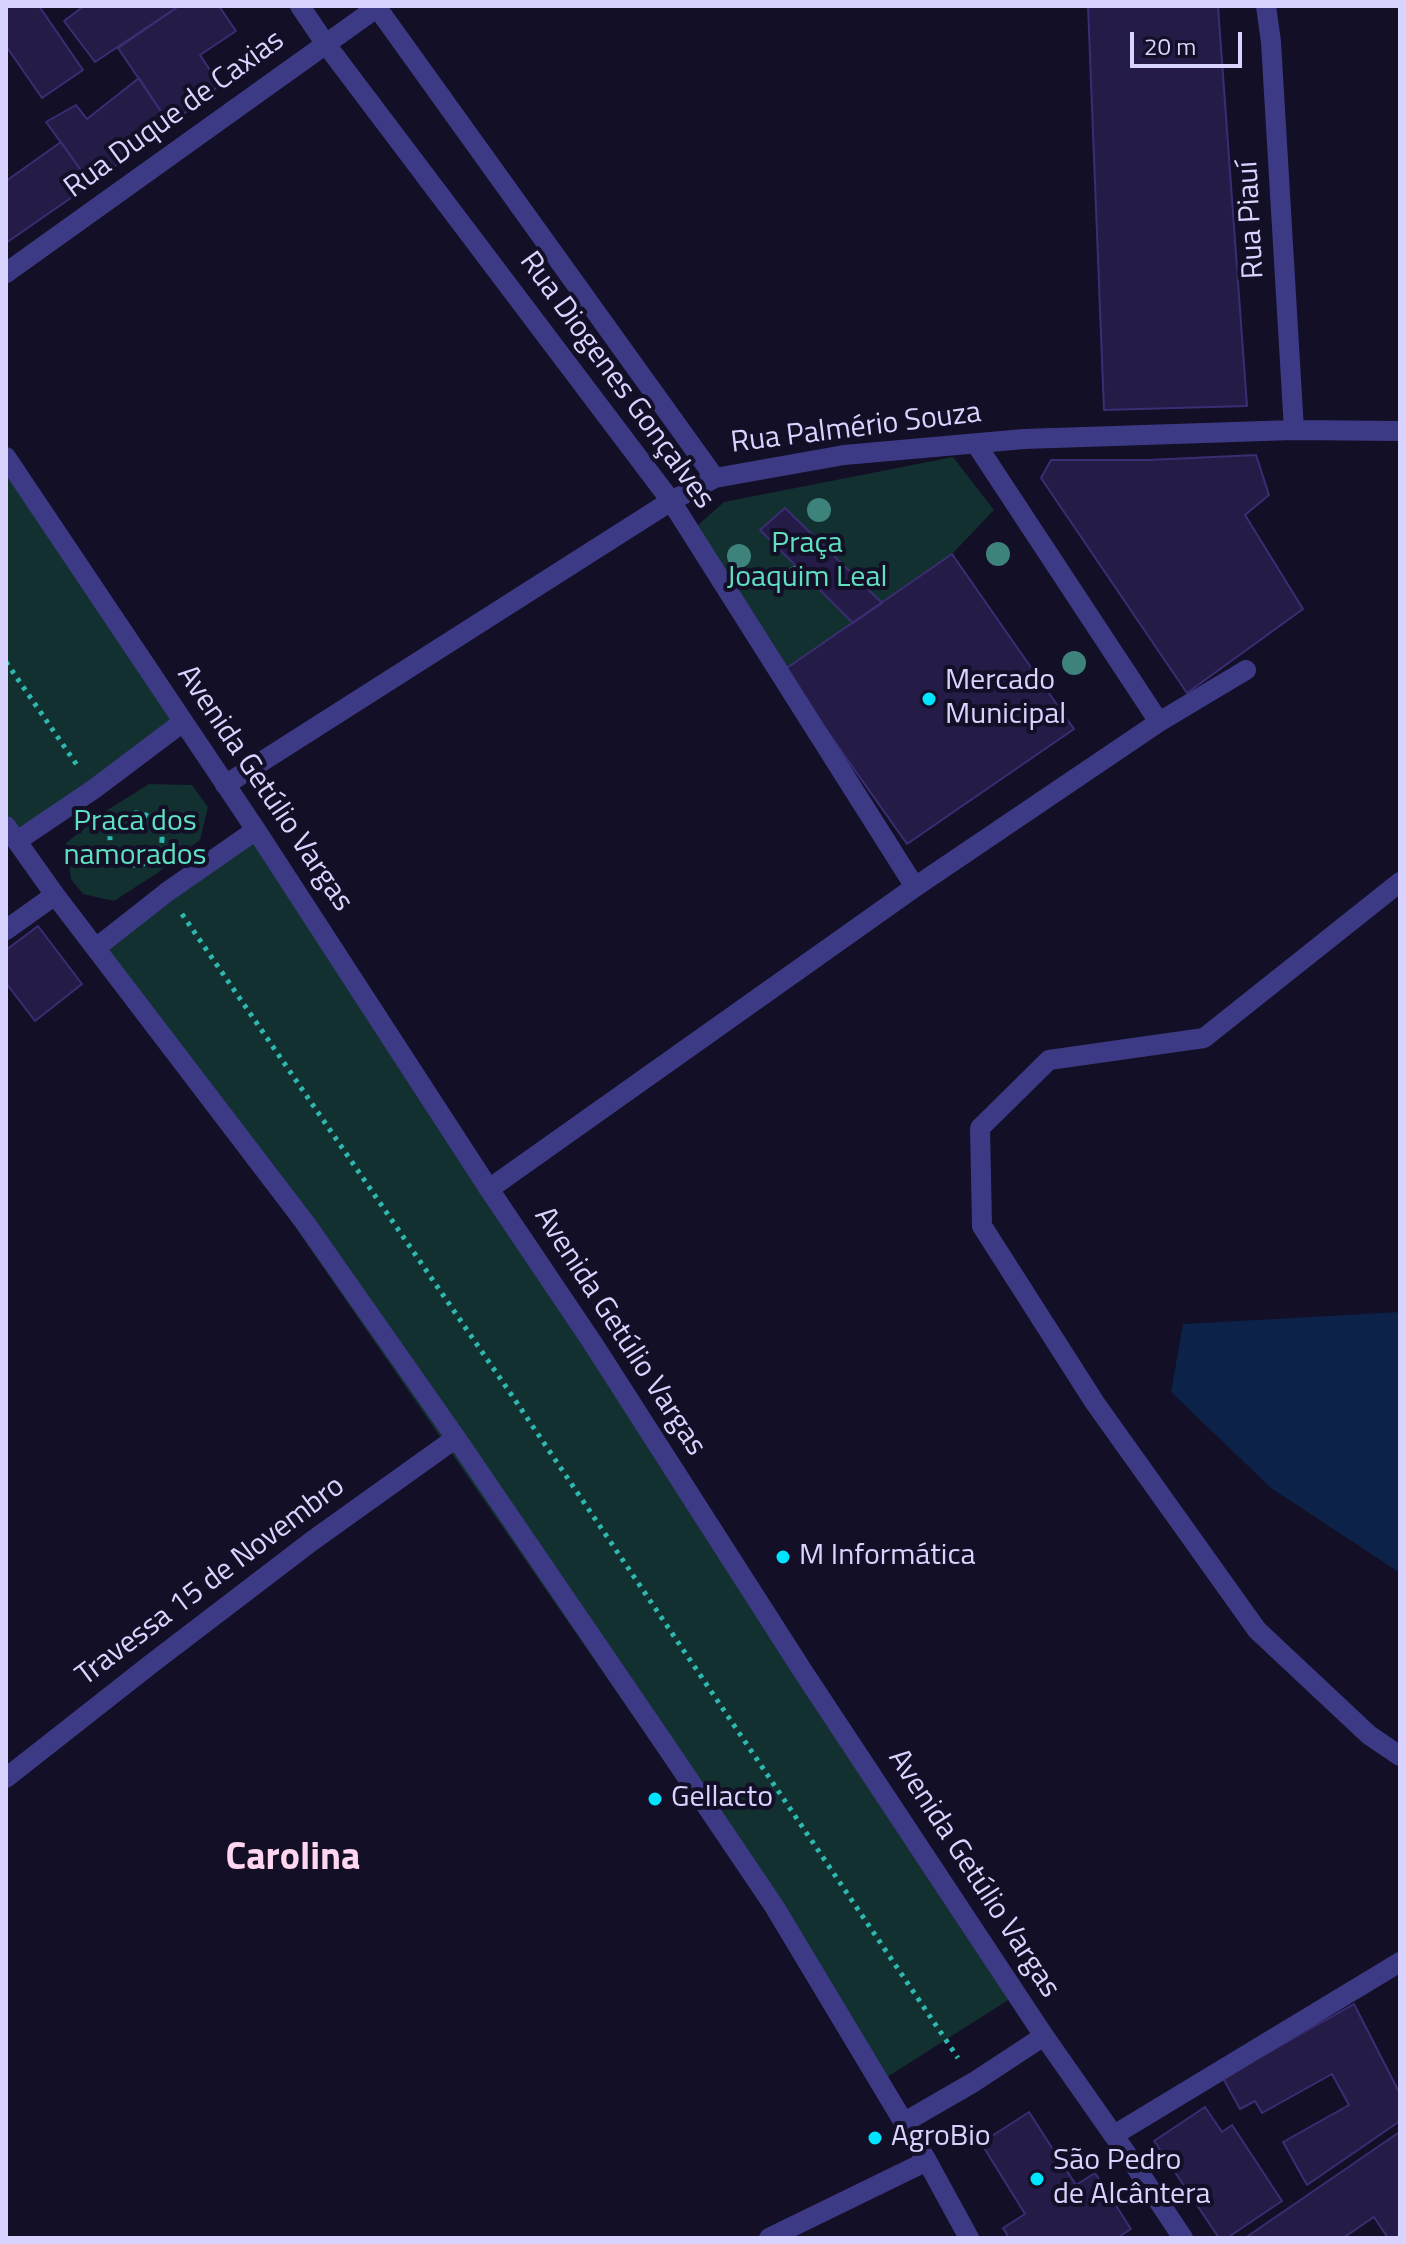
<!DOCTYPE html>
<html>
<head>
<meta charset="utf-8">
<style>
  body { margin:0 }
  #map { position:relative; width:1406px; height:2244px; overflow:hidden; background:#130f26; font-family:"Titillium Web",sans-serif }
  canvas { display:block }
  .frame { position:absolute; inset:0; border:8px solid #d9d4ff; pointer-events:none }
  .scale { position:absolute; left:1130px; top:32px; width:112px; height:36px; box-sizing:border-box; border:4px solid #d9d4ff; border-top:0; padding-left:10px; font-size:24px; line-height:28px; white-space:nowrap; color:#d9d4ff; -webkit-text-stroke:6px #130f26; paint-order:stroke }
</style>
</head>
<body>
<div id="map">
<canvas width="1406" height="2244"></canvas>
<div class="frame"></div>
<div class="scale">20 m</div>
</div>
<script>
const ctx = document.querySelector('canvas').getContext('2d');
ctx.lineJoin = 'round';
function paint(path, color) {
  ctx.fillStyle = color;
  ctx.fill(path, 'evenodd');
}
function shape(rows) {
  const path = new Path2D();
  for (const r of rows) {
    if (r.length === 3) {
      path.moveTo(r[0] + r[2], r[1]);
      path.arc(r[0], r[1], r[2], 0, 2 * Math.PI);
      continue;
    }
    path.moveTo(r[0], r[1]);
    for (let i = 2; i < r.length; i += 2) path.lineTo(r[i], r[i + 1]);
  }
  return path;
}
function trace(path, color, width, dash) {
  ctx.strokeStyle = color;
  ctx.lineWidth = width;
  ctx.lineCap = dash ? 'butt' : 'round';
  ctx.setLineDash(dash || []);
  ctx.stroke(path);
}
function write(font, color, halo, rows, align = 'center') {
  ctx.font = font + ' "Titillium Web",sans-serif';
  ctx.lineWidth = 8;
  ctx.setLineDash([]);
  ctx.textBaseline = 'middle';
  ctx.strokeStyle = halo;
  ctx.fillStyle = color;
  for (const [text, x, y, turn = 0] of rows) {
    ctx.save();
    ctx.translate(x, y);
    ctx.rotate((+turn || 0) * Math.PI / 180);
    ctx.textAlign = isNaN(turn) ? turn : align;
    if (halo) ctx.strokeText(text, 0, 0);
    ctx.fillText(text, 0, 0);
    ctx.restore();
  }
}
const green = shape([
  [953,457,994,510,952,554,784,670,697,526,724,502],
  [6,473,180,717,19,832,6,815],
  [149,784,192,785,208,807,200,840,156,874,114,901,83,894,71,879,66,843,109,809],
  [253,840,1013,1997,884,2079,103,949]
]);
const water = shape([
  [1400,1312,1400,1573,1271,1488,1171,1392,1183,1324]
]);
const building = shape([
  [6,6,39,6,83,70,42,98,6,46,6,6],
  [84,6,179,6,95,62,64,21,84,6],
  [179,6,219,6,236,31,200,55,220,85,170,125,118,48,179,6],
  [1088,6,1218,6,1247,406,1104,410,1088,6],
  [139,78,170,125,91,184,46,122,76,105,87,119,139,78],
  [61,142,91,184,6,243,6,181,61,142],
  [1256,455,1269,495,1245,515,1303,609,1187,693,1041,478,1051,460,1149,460,1256,455],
  [785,508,882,603,853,623,760,530,785,508],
  [952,554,1074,729,907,844,784,670,952,554],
  [38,926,82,984,35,1021,6,983,6,950,38,926],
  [1354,2004,1400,2094,1400,2121,1307,2185,1283,2142,1349,2105,1332,2074,1262,2113,1255,2101,1240,2109,1223,2078,1354,2004],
  [1205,2107,1222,2132,1232,2125,1282,2201,1227,2238,1219,2238,1154,2141,1205,2107],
  [1029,2112,1076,2185,1095,2173,1131,2229,1117,2238,1009,2238,1003,2228,1025,2214,981,2143,1029,2112],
  [1398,2133,1400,2136,1400,2238,1388,2238,1374,2217,1343,2238,1245,2238,1398,2133]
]);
const path = shape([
  [6,662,79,768],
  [136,839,26],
  [182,914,515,1400,958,2058]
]);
const minor = shape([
  [300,6,325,43,671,501,915,887],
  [376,6,715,478],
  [1266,6,1271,42,1294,430],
  [6,273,379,6],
  [976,444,1159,722],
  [6,457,256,830,489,1189,592,1342,804,1673,1044,2036,1133,2163,1183,2238],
  [225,785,671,501,715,478,844,455,1024,439,1294,430,1400,431],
  [6,826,55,895,306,1224,456,1438,666,1746,774,1906,927,2161,969,2238],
  [17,841,94,789,183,722],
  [1400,882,1204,1038,1049,1060,980,1128,982,1226,1095,1403,1257,1630,1369,1735,1400,1756],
  [6,930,55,895],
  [97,947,167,892,256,830],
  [489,1189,915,887,1159,722,1246,670],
  [6,1778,151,1664,312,1541,456,1438],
  [903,2123,974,2082,1044,2036],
  [1114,2135,1400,1962],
  [769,2238,927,2161]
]);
const trees = [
  [819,510],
  [998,554],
  [739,556],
  [796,578],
  [1074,663]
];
const markers = [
  [929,699,8,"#00e5ff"],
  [783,1557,8,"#00e5ff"],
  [655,1799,8,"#00e5ff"],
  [875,2138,8,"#00e5ff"],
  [1037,2179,8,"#00e5ff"]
];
const streetNames = [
  ["Rua Duque de Caxias",175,115,-36],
  ["Rua Piauí",1252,220,-93],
  ["Rua Diogenes Gonçalves",616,381,54],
  ["Rua Palmério Souza",856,429,-7],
  ["Avenida Getúlio Vargas",264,789,56],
  ["Avenida Getúlio Vargas",619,1332,57],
  ["Travessa 15 de Novembro",211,1582,-37],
  ["Avenida Getúlio Vargas",973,1874,57]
];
const parkNames = [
  ["Praça",807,545],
  ["Joaquim Leal",807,579],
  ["Praca dos",135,823],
  ["namorados",135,857]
];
const poiNames = [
  ["Mercado",945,682],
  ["Municipal",945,716],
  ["M Informática",799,1557],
  ["Gellacto",671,1799],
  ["AgroBio",891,2138],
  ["São Pedro",1053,2162],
  ["de Alcântera",1053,2196]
];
const districtNames = [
  ["Carolina",293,1860]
];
paint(green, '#12302f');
paint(water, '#0c2248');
paint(building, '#241b47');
trace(building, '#3b2d73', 2);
trace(path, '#2fb8b0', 5, [4, 6]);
trace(minor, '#3d3a85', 20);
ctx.fillStyle = '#3d827b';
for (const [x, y] of trees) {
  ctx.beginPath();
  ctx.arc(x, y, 12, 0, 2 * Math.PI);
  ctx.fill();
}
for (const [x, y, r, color] of markers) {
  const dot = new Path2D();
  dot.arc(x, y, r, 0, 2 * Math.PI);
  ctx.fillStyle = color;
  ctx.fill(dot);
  trace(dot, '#130f26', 3);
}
write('30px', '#d9d4ff', '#130f26', streetNames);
write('30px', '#5fe0c0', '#130f26', parkNames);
write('30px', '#d9d4ff', '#130f26', poiNames, 'left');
write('bold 38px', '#ffd6f0', '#130f26', districtNames);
</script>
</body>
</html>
